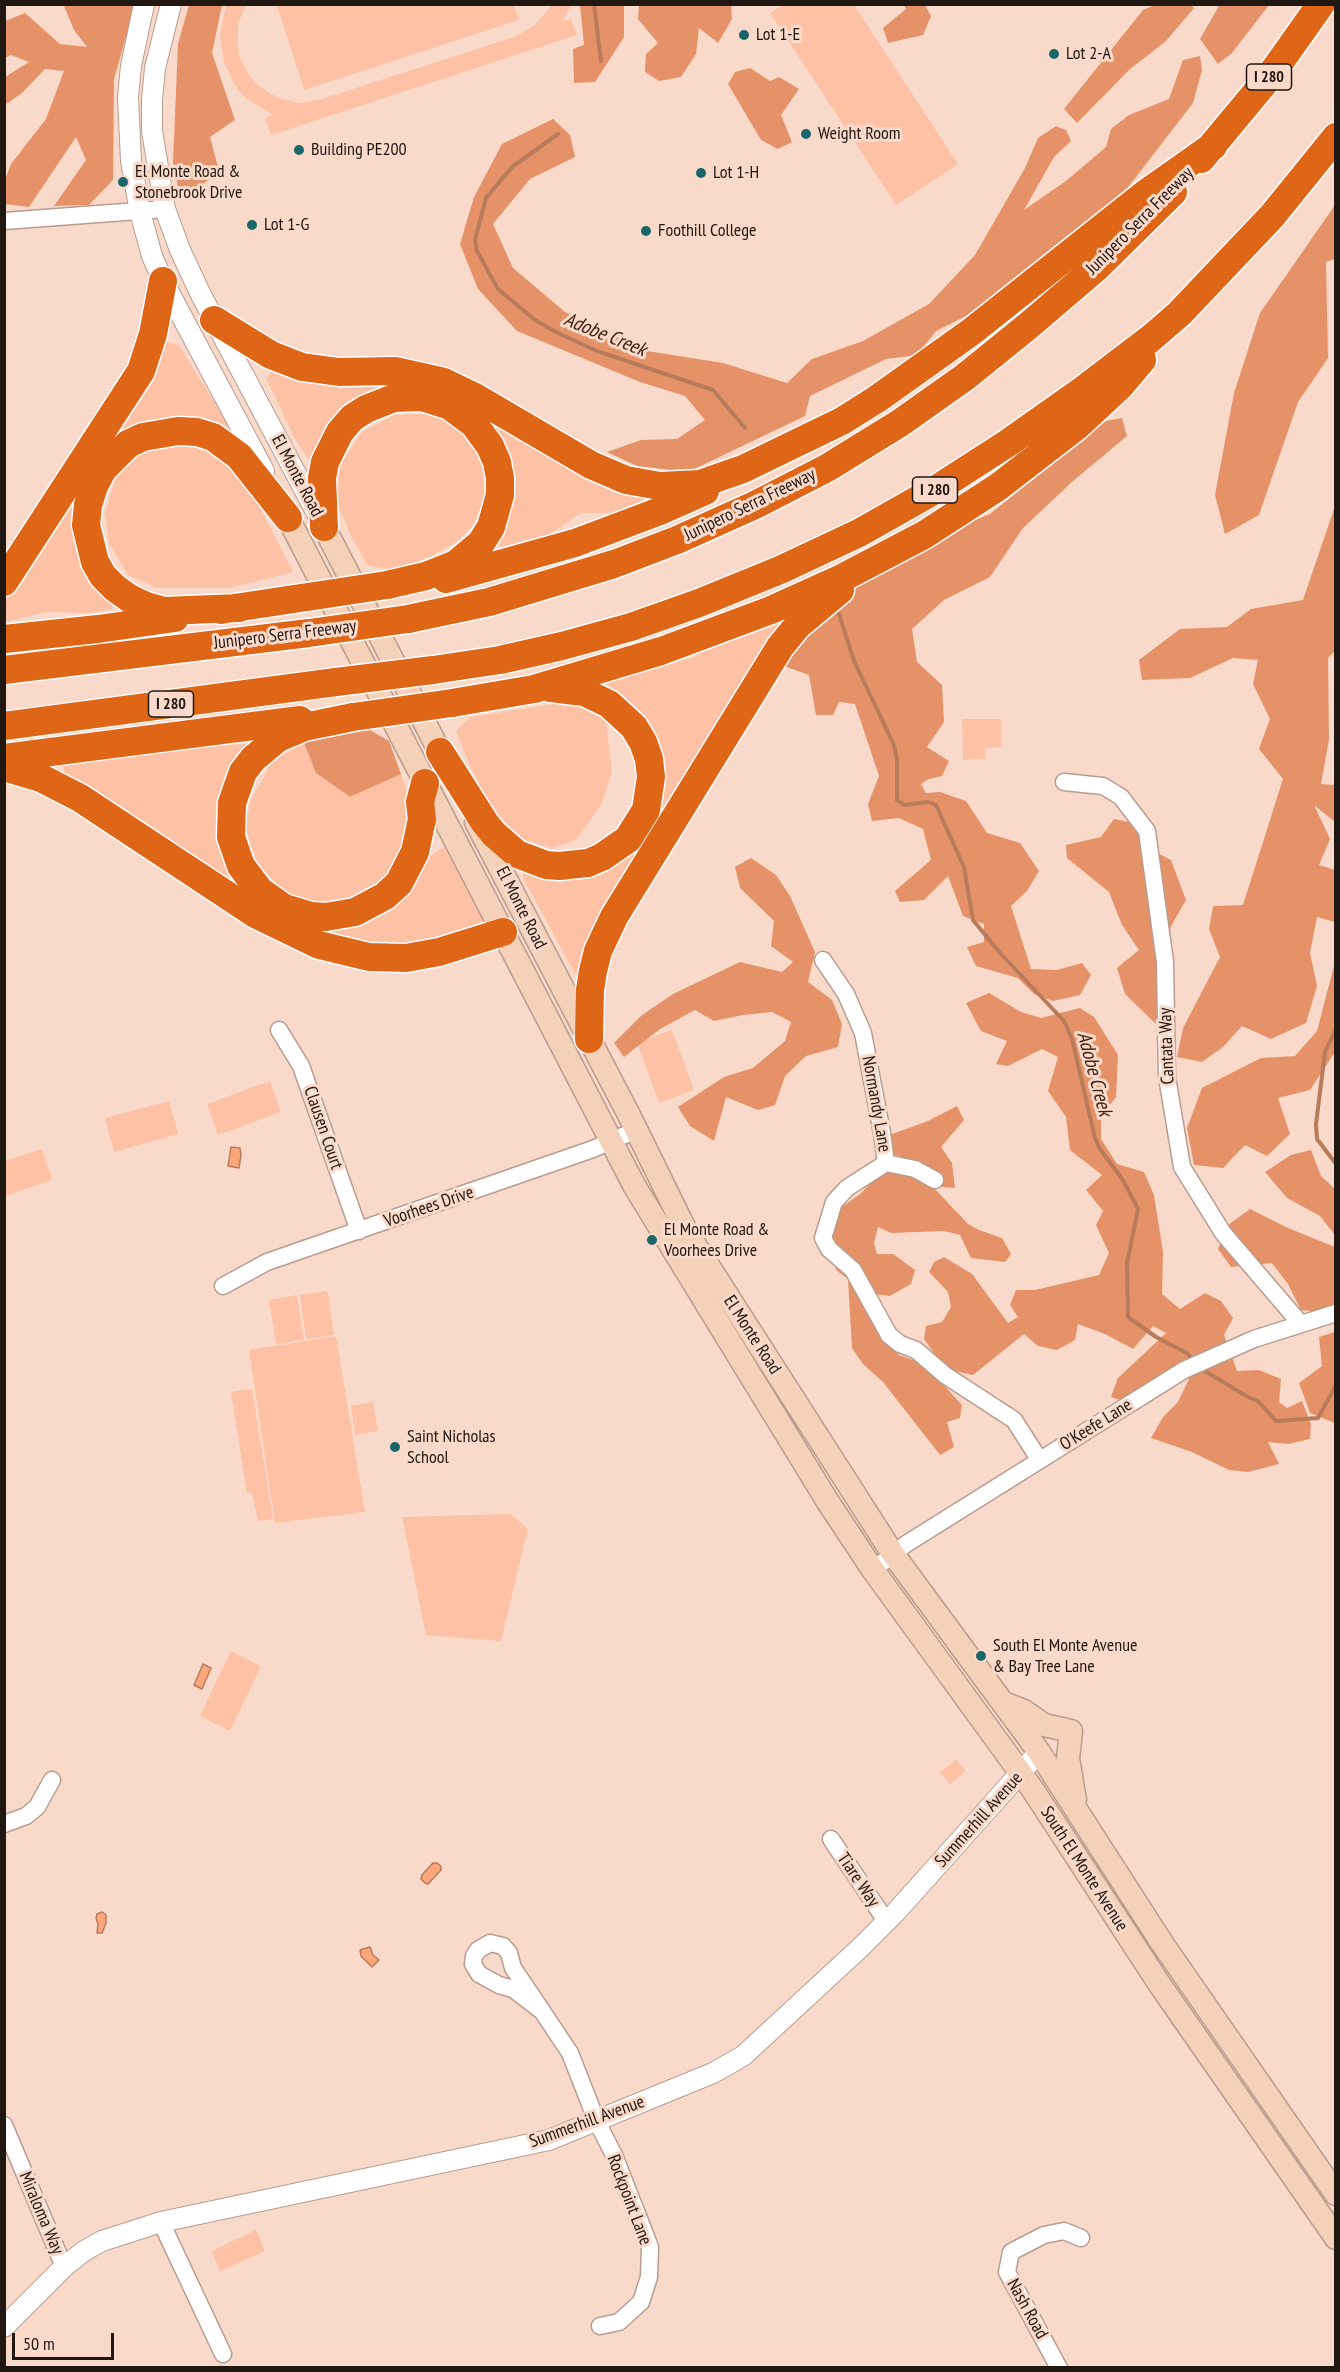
<!DOCTYPE html>
<html>
<head>
<meta charset="utf-8">
<style>
  body { margin:0 }
  #map { position:relative; width:1340px; height:2372px; overflow:hidden; background:#f9d9ca; font-family:"PT Sans Narrow",sans-serif }
  canvas { display:block }
  .frame { position:absolute; inset:0; border:6px solid #211711; pointer-events:none }
  .scale { position:absolute; left:12px; top:2333px; width:102px; height:27px; box-sizing:border-box; border:3px solid #211711; border-top:0; padding-left:8px; font-size:18px; line-height:21px; white-space:nowrap; color:#211711; -webkit-text-stroke:4px #f9d9ca; paint-order:stroke }
</style>
</head>
<body>
<div id="map">
<canvas width="1340" height="2372"></canvas>
<div class="frame"></div>
<div class="scale">50 m</div>
</div>
<script>
const ctx = document.querySelector('canvas').getContext('2d');
ctx.lineJoin = 'round';
function paint(path, color) {
  ctx.fillStyle = color;
  ctx.fill(path, 'evenodd');
}
function shape(rows) {
  const path = new Path2D();
  for (const r of rows) {
    path.moveTo(r[0], r[1]);
    for (let i = 2; i < r.length; i += 2) path.lineTo(r[i], r[i + 1]);
  }
  return path;
}
function trace(path, color, width, dash) {
  ctx.strokeStyle = color;
  ctx.lineWidth = width;
  ctx.lineCap = dash ? 'butt' : 'round';
  ctx.setLineDash(dash || []);
  ctx.stroke(path);
}
function write(font, color, halo, rows, align = 'center') {
  ctx.font = font + ' "PT Sans Narrow",sans-serif';
  ctx.lineWidth = 6;
  ctx.setLineDash([]);
  ctx.textBaseline = 'middle';
  ctx.strokeStyle = halo;
  ctx.fillStyle = color;
  for (const [text, x, y, turn = 0] of rows) {
    ctx.save();
    ctx.translate(x, y);
    ctx.rotate((+turn || 0) * Math.PI / 180);
    ctx.textAlign = isNaN(turn) ? turn : align;
    if (halo) ctx.strokeText(text, 0, 0);
    ctx.fillText(text, 0, 0);
    ctx.restore();
  }
}
const green = shape([
  [226,5,246,5,238,24,238,47,240,58,251,78,259,86,278,98,300,103,322,99,514,37,534,26,552,5,571,5,563,21,571,19,577,35,271,135,265,118,273,115,247,99,237,89,224,63,220,35],
  [277,5,514,5,519,20,304,90],
  [783,5,854,5,958,164,896,205,770,13],
  [164,342,179,345,229,426,105,441],
  [278,365,400,379,315,469,295,439,266,378],
  [412,414,431,414,462,428,479,447,484,471,485,490,483,503,473,525,459,540,432,556,394,570,367,565,351,536,338,505,339,466,362,432,394,415],
  [489,422,647,487,643,500,613,513,581,513,547,536,500,547],
  [175,443,206,447,242,472,293,572,228,588,157,588,128,575,109,543,105,512,117,475,139,453],
  [65,499,82,505,113,587,112,609,91,613,47,612,5,622,5,596],
  [779,612,785,624,664,818,653,814,661,761,652,726,604,681,695,657,713,637],
  [567,702,605,713,612,772,601,805,576,840,552,848,516,837,495,814,471,768,456,731,470,717],
  [962,719,1001,719,1001,747,985,748,985,759,963,760],
  [304,743,316,773,350,797,401,774,413,809,404,851,376,887,346,901,308,905,283,891,257,863,245,826,251,800,273,760],
  [259,744,227,798,273,912,151,837,79,779,65,778,63,761,215,745],
  [647,827,656,833,602,922,577,977,523,878,523,865,540,870],
  [444,847,484,922,430,945,360,947,321,934,323,927],
  [672,1030,694,1090,659,1103,637,1042],
  [270,1081,281,1112,218,1135,207,1104],
  [169,1101,178,1134,114,1152,105,1118],
  [42,1149,52,1180,5,1196,5,1161],
  [325,1291,328,1293,334,1335,306,1339,300,1295],
  [297,1295,304,1340,276,1344,269,1300],
  [336,1336,365,1512,275,1523,249,1350],
  [252,1389,273,1519,258,1521,252,1493,247,1493,231,1392],
  [373,1402,378,1431,355,1435,351,1406],
  [510,1514,528,1529,501,1641,426,1635,402,1517],
  [231,1651,261,1666,230,1731,200,1716],
  [956,1760,966,1771,950,1784,940,1772],
  [256,2230,265,2251,220,2271,212,2251]
]);
const forest = shape([
  [77,4,135,5,114,79,113,180,89,205,54,206,86,160,76,137,29,207,5,204,4,183,11,164,46,119,64,71,45,69,22,93,5,105,5,77,29,62,11,55,5,58,5,21,25,13,60,44,87,47,74,30,64,6],
  [639,4,731,5,732,19,718,43,699,28,696,54,681,77,659,81,645,72,646,54,658,43,638,19],
  [1220,4,1269,5,1232,53,1218,64,1200,39],
  [189,5,222,5,212,53,235,120,210,137,219,171,197,189,178,187,173,162,178,44],
  [580,5,624,5,624,37,595,82,574,83,573,49,584,45],
  [904,5,925,5,931,16,923,35,888,43,883,28,906,9],
  [1155,5,1191,5,1194,8,1166,41,1129,70,1077,123,1064,109,1143,10],
  [1200,56,1202,70,1193,103,1126,190,984,307,936,331,917,355,886,359,810,396,805,416,688,472,637,466,607,452,641,440,677,439,705,420,685,396,640,382,517,331,478,289,460,244,474,197,502,144,553,119,570,135,575,157,530,179,493,224,513,268,565,312,647,351,723,363,787,383,812,359,863,341,929,304,975,255,1025,168,1038,138,1056,126,1066,130,1071,141,1054,157,1024,210,1066,181,1106,147,1111,129,1129,115,1169,99,1183,60],
  [750,68,770,81,779,77,799,89,781,115,792,142,778,149,761,140,728,84,735,72],
  [1335,205,1335,259,1326,262,1328,358,1298,402,1259,515,1225,534,1215,495,1234,393,1260,313],
  [1122,418,1127,436,1073,481,1023,528,990,577,944,600,912,629,917,662,942,685,944,722,927,747,949,761,942,776,929,779,921,784,926,793,940,792,966,801,987,833,1020,843,1039,871,1027,891,1011,906,1031,969,1057,970,1082,963,1091,975,1080,995,1053,1001,1034,994,1018,978,976,966,967,947,984,942,984,924,963,916,948,876,924,900,900,902,895,891,931,860,923,829,899,818,872,821,868,804,879,776,855,704,839,702,833,715,816,715,809,675,781,665,812,618,861,581,914,545,990,514,1106,421],
  [1335,506,1335,651,1328,658,1329,739,1321,784,1335,785,1335,822,1314,805,1330,839,1319,865,1335,870,1335,922,1317,917,1310,953,1317,986,1306,1023,1271,1039,1242,1026,1223,1047,1202,1062,1177,1057,1183,1028,1220,957,1209,929,1213,906,1243,905,1283,779,1259,749,1270,719,1253,684,1258,660,1233,658,1190,678,1142,680,1139,660,1180,629,1227,627,1251,609,1303,600],
  [335,729,370,730,389,741,401,774,350,797,316,773,304,743],
  [1114,819,1134,823,1148,848,1171,860,1186,900,1171,926,1166,958,1174,1002,1156,1024,1125,994,1117,968,1139,950,1122,925,1109,892,1067,858,1066,845,1101,837],
  [751,858,776,875,790,896,815,952,808,982,832,1000,842,1024,838,1047,806,1056,785,1076,775,1105,758,1110,726,1097,714,1141,690,1126,678,1107,724,1077,753,1068,785,1041,791,1022,772,1012,743,1015,714,1021,695,1010,660,1029,624,1057,614,1043,642,1015,673,994,740,962,782,972,793,962,771,946,774,921,740,888,735,867],
  [1335,962,1335,1052,1310,1090,1278,1098,1290,1134,1267,1156,1245,1145,1223,1168,1194,1165,1187,1128,1202,1088,1261,1058,1295,1056,1317,1031],
  [989,993,1021,1012,1041,1018,1080,1008,1094,1017,1118,1055,1116,1097,1101,1116,1101,1139,1117,1164,1144,1172,1154,1195,1163,1252,1162,1294,1180,1309,1205,1293,1221,1301,1233,1318,1224,1335,1237,1371,1259,1370,1281,1379,1279,1402,1287,1408,1302,1401,1311,1424,1310,1439,1288,1444,1268,1442,1279,1464,1248,1472,1229,1470,1192,1452,1151,1438,1163,1417,1178,1402,1189,1379,1182,1369,1126,1402,1111,1397,1118,1378,1166,1333,1153,1326,1133,1349,1105,1334,1078,1324,1075,1340,1057,1350,1038,1346,1024,1334,973,1375,945,1369,924,1339,926,1326,942,1322,951,1307,948,1292,929,1272,934,1262,944,1257,972,1274,1008,1323,1018,1317,1010,1305,1016,1290,1035,1290,1099,1275,1109,1253,1096,1225,1103,1211,1086,1190,1102,1175,1070,1150,1066,1117,1048,1091,1058,1057,1042,1049,1008,1066,996,1064,1007,1041,981,1031,966,1003],
  [957,1106,964,1120,941,1147,952,1163,955,1188,941,1187,935,1170,912,1160,885,1152,884,1137,928,1121],
  [1311,1150,1321,1176,1335,1189,1335,1235,1320,1216,1287,1198,1265,1172,1291,1155],
  [903,1164,932,1186,968,1224,979,1230,1002,1238,1011,1254,1005,1262,971,1258,960,1235,944,1231,891,1233,878,1227,874,1243,877,1254,893,1254,915,1270,911,1284,890,1296,866,1293,878,1329,899,1355,924,1364,962,1405,960,1418,947,1422,954,1447,940,1455,883,1382,863,1364,852,1348,848,1279,836,1270,832,1251,833,1213,859,1195,882,1172],
  [1250,1209,1288,1228,1335,1247,1335,1308,1331,1313,1301,1310,1288,1284,1272,1263,1231,1267,1218,1249,1228,1225],
  [1335,1332,1336,1332,1335,1423,1310,1413,1299,1383,1322,1366,1319,1337]
]);
const water = shape([
  [231,1147,240,1148,241,1155,239,1168,228,1166,231,1147],
  [203,1664,211,1668,202,1689,194,1685,203,1664],
  [433,1863,437,1863,441,1866,441,1870,428,1884,425,1883,421,1879,422,1875,433,1863],
  [102,1912,106,1915,106,1923,102,1933,97,1933,98,1924,96,1918,97,1914,102,1912],
  [370,1947,373,1955,379,1960,372,1967,361,1956,360,1950,370,1947]
]);
const stream = shape([
  [594,4,601,61],
  [558,134,512,167,486,198,475,240,477,251,498,289,535,320,556,332,597,351,713,390,745,428],
  [839,614,854,661,894,745,897,759,897,800,904,805,928,802,936,805,964,867,973,920,1000,953,1064,1021,1072,1039,1095,1138,1100,1149,1123,1180,1138,1209,1127,1263,1128,1317,1156,1337,1187,1353,1193,1360],
  [1336,1029,1325,1052,1316,1124,1317,1139,1336,1164],
  [1200,1368,1248,1397,1258,1401,1276,1421,1318,1418,1336,1385]
]);
const minor = shape([
  [4,221,165,209],
  [1064,782,1103,786,1121,797,1147,831,1165,962,1167,1077,1182,1167,1223,1233,1300,1323],
  [823,960,846,994,863,1033,882,1133,886,1163],
  [279,1030,301,1066,359,1231],
  [886,1163,847,1188,834,1202,823,1238,829,1249,853,1270,889,1335,900,1344,916,1350,945,1375,1014,1420,1039,1459],
  [886,1163,915,1169,935,1180],
  [223,1286,267,1262,593,1149,636,1130],
  [873,1570,906,1544,1184,1370,1254,1339,1336,1313],
  [4,1824,26,1816,37,1807,52,1780],
  [831,1839,886,1921],
  [543,2012,513,1989,499,1985,479,1974,473,1964,474,1956,478,1950,490,1943,503,1946,509,1953,513,1968,530,1993,570,2053,597,2122,614,2155,650,2247,649,2277,641,2302,619,2322,600,2326],
  [4,2125,64,2267],
  [161,2222,223,2354],
  [1059,2368,1007,2272,1011,2252,1044,2235,1064,2231,1081,2238]
]);
const tertiary = shape([
  [144,4,131,66,128,97,131,161,140,212,152,256,163,281,264,471],
  [171,4,155,68,152,100,152,131,165,209,180,250,201,295,320,519],
  [4,2327,64,2267,84,2251,102,2241,161,2222,549,2140,713,2073,743,2056,861,1947,895,1913,1039,1752]
]);
const secondary = shape([
  [288,518,635,1187,828,1502,873,1570,1033,1790,1158,1982,1336,2238],
  [324,527,447,766],
  [476,822,630,1117,686,1231,893,1554,1039,1752,1162,1943,1336,2194],
  [1006,1704,1024,1711,1044,1725,1071,1731,1068,1758,1075,1800]
]);
const motorway = shape([
  [1201,159,1270,76,1321,4],
  [214,320,271,355,302,367,339,372,395,371,444,382,475,397,591,465,626,480,660,486,700,484,743,469,842,421,877,399,971,332,1145,194,1213,146],
  [324,527,322,478,325,462,340,432,352,418,366,409,394,398,422,397,450,406,474,424,490,446,497,462,500,478,500,495,491,527,481,543,456,564,426,576,387,585],
  [446,579,575,543,660,511,705,491],
  [4,582,141,371,153,334,163,281],
  [239,608,164,611,146,606,129,598,115,588,103,576,95,562,86,525,88,505,94,486,103,469,128,444,143,437,178,431,197,432,213,437,239,456,288,518],
  [221,610,294,599],
  [408,619,489,602,614,564,677,540,755,505,827,468,900,423,965,377,1028,326,1097,267,1173,192],
  [4,639,98,629,175,618],
  [4,670,309,633],
  [433,670,500,660,562,646,631,627,699,603,780,570,859,533,935,490,1008,443,1083,390,1150,339,1179,314,1272,216,1336,137],
  [452,703,534,689,661,651,771,610,842,578,924,535,998,487,1077,426,1120,386,1142,360],
  [353,717,304,727,278,738,253,759,243,772,232,803,231,837,241,866,260,891,284,908,311,916,326,917,355,912,385,896,399,883,415,852,422,819,420,802,425,783],
  [4,726,336,682],
  [440,752,485,823,494,834,517,854,546,865,559,866,588,863,602,857,628,839,646,810,651,777,649,759,643,742,634,727,609,704,584,692,551,688],
  [4,758,300,720],
  [4,767,41,778,80,798,257,915,319,945,369,957,406,958,439,952,503,932],
  [589,1039,590,990,593,971,598,951,614,917,780,647,798,625,840,590]
]);
const motorwayBridge = shape([
  [294,599,387,585],
  [309,633,408,619],
  [336,682,433,670],
  [353,717,452,703]
]);
const markers = [
  [744,35,6,"#196769"],
  [1054,54,6,"#196769"],
  [806,134,6,"#196769"],
  [299,150,6,"#196769"],
  [701,173,6,"#196769"],
  [123,182,6,"#196769"],
  [252,225,6,"#196769"],
  [646,231,6,"#196769"],
  [652,1240,6,"#196769"],
  [395,1447,6,"#196769"],
  [981,1656,6,"#196769"]
];
const shields = [
  [1269,77,45],
  [935,490,45],
  [171,704,45]
];
const shieldNames = [
  ["I 280",1269,77],
  ["I 280",935,490],
  ["I 280",171,704]
];
const poiNames = [
  ["Lot 1-E",756,35],
  ["Lot 2-A",1066,54],
  ["Weight Room",818,134],
  ["Building PE200",311,150],
  ["El Monte Road &",135,172],
  ["Stonebrook Drive",135,193],
  ["Lot 1-H",713,173],
  ["Lot 1-G",264,225],
  ["Foothill College",658,231],
  ["El Monte Road &",664,1230],
  ["Voorhees Drive",664,1251],
  ["Saint Nicholas",407,1437],
  ["School",407,1458],
  ["South El Monte Avenue",993,1646],
  ["& Bay Tree Lane",993,1667]
];
const streetNames = [
  ["Junipero Serra Freeway",1140,221,-45],
  ["El Monte Road",297,476,62],
  ["Junipero Serra Freeway",750,505,-26],
  ["Junipero Serra Freeway",285,635,-7],
  ["El Monte Road",521,908,63],
  ["Cantata Way",1167,1046,-92],
  ["Normandy Lane",876,1104,80],
  ["Clausen Court",323,1128,71],
  ["Voorhees Drive",429,1207,-19],
  ["El Monte Road",752,1335,57],
  ["O'Keefe Lane",1096,1425,-32],
  ["Summerhill Avenue",979,1820,-48],
  ["South El Monte Avenue",1084,1869,57],
  ["Tiare Way",858,1880,56],
  ["Summerhill Avenue",587,2122,-20],
  ["Rockpoint Lane",629,2200,69],
  ["Miraloma Way",41,2213,67],
  ["Nash Road",1027,2309,61]
];
const waterNames = [
  ["Adobe Creek",605,335,22],
  ["Adobe Creek",1094,1074,75]
];
paint(green, '#fdc2a5');
paint(forest, '#e69268');
paint(water, '#fca67b');
trace(water, '#ba7b5b', 1.5);
trace(stream, '#ba7b5b', 4);
trace(minor, '#ba9c8e', 19);
trace(tertiary, '#ba9c8e', 22);
trace(secondary, '#ba9c8e', 25);
trace(motorway, '#fff', 31);
trace(minor, '#fff', 16);
trace(tertiary, '#fff', 20);
trace(secondary, '#f5d1b9', 22);
trace(motorway, '#df6617', 28);
trace(motorwayBridge, '#fff', 31, []);
trace(motorwayBridge, '#df6617', 28);
for (const [x, y, r, color] of markers) {
  const dot = new Path2D();
  dot.arc(x, y, r, 0, 2 * Math.PI);
  ctx.fillStyle = color;
  ctx.fill(dot);
  trace(dot, '#f9d9ca', 2);
}
for (const [x, y, w] of shields) {
  const box = new Path2D();
  box.roundRect(x - w / 2, y - 13, w, 26, 4.5);
  ctx.fillStyle = '#f9d9ca';
  ctx.fill(box);
  trace(box, '#211711', 1.5);
}
write('bold 16px', '#211711', null, shieldNames);
write('18px', '#211711', '#f9d9ca', poiNames, 'left');
write('18px', '#211711', '#f9d9ca', streetNames);
write('italic 20px', '#442210', '#f9d9ca', waterNames);
</script>
</body>
</html>
